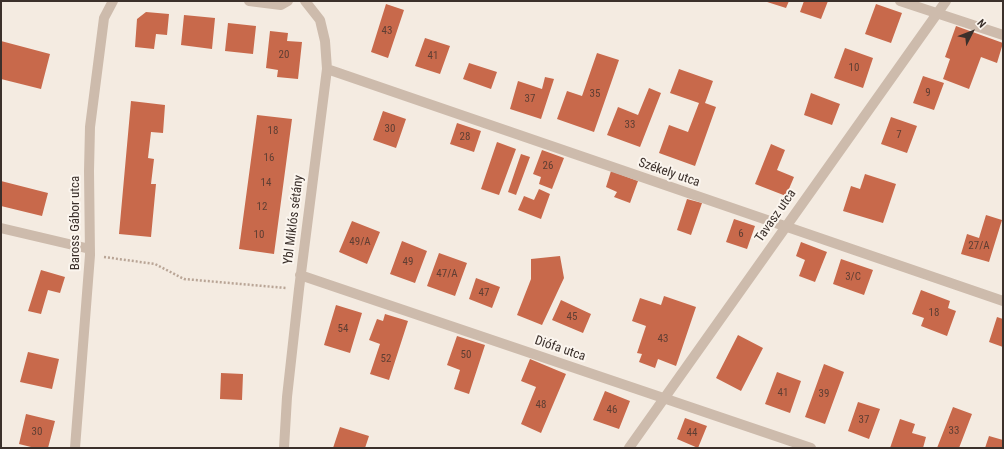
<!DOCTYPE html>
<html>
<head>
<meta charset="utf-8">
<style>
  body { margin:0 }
  #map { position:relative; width:1004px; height:449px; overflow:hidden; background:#f4ebe1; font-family:"Roboto Condensed",sans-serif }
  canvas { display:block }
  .frame { position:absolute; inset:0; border:2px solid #3b302b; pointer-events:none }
  .north { position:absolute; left:952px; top:12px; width:40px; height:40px; -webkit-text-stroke:3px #fbf5ee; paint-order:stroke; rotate:48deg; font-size:11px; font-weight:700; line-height:16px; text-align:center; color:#3b302b }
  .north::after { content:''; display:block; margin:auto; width:14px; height:18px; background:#3b302b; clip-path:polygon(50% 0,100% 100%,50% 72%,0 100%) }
</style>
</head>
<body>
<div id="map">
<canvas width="1004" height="449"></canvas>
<div class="frame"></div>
<div class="north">N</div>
</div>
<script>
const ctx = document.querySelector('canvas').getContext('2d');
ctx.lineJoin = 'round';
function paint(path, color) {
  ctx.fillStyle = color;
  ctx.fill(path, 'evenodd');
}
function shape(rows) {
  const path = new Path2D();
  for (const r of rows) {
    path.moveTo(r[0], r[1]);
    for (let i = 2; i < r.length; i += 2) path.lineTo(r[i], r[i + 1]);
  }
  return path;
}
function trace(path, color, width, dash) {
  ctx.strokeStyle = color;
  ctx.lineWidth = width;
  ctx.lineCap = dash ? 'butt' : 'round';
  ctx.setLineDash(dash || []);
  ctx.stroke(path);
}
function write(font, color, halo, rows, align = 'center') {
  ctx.font = font + ' "Roboto Condensed",sans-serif';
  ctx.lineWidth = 4;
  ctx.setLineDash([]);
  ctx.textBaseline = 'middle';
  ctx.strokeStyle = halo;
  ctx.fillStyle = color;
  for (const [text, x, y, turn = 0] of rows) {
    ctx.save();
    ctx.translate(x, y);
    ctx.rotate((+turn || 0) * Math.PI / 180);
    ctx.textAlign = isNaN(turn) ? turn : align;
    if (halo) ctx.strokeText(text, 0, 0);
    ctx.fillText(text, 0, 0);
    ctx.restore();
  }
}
const building = shape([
  [764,1,789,1,786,8],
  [804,1,828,1,821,19,800,12],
  [386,4,404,10,388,58,371,52],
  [876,4,902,13,891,43,865,34],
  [146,12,169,14,167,35,156,34,154,49,135,47,137,19],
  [184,15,215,18,212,49,181,45],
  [228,23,256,26,253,54,225,51],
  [956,26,1003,43,997,63,981,57,969,89,943,79,950,59,945,57],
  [270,31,288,33,287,41,302,42,298,79,277,77,278,70,266,68],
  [425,38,450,46,440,74,415,66],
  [1,41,50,54,41,89,1,79],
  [845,48,873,58,863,88,834,78],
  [597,53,619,60,594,132,557,119,567,91,582,96],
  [469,63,497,72,491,89,463,79],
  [679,69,713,81,705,103,716,107,695,166,659,153,669,125,688,132,699,103,670,93],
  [923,76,944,83,934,110,913,103],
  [545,77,554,79,541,119,510,109,518,81,542,89],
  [649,88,661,93,640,147,607,135,618,107,638,115],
  [811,93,840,104,832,125,804,115],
  [131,101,165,105,163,133,151,132,148,158,154,159,151,184,156,184,151,237,119,234],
  [383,111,406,119,396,148,373,140],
  [257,115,292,119,274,254,239,249],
  [891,117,917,126,907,153,881,144],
  [457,123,481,131,474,152,450,144],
  [497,142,516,149,499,195,481,189],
  [771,144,785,150,777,170,794,177,786,196,755,184],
  [542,150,564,158,552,189,539,184,541,177,533,174],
  [521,154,530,157,516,195,508,192],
  [611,171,638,181,630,203,614,197,617,192,606,187],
  [865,174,896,184,883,223,843,211,851,186,860,189],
  [1,181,48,193,42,216,1,206],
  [539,189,550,194,541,219,518,210,524,196,534,200],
  [687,199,702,203,691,235,677,230],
  [986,215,1002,220,989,262,961,254,967,234,979,238],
  [734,219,755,226,747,249,726,242],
  [352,221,380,232,367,264,339,252],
  [402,241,427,251,415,283,390,274],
  [801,242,827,252,815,282,799,276,805,260,796,256],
  [439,253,467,263,455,296,427,286],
  [560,256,564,278,542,325,517,315,531,279,531,259],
  [841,259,873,270,864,295,833,284],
  [41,270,65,277,60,293,48,290,41,314,28,311],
  [476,278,500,287,492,308,469,299],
  [921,290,950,301,948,308,956,311,947,336,921,326,924,318,912,314],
  [664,296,696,307,676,366,658,359,655,368,639,362,642,354,637,353,646,326,632,321,640,298,661,305],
  [561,300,591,314,583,333,552,320],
  [336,305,362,313,350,353,324,345],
  [385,314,408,321,389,380,370,374,380,344,369,340,377,319,383,321],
  [997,317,1003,319,1003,347,989,342],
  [738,335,763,348,741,391,716,378],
  [457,336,485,345,469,394,454,389,460,370,447,365],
  [28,352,59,359,52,389,20,382],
  [530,359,566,374,541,433,521,424,536,387,521,381],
  [824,364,844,372,825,424,805,417],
  [777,372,801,381,790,413,765,404],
  [221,373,243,374,242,400,220,399],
  [605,391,630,401,619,429,593,420],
  [858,402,880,409,869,439,848,431],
  [953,407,972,414,959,448,937,448],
  [26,414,55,421,48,448,35,448,19,444],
  [685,418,707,426,698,448,677,439],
  [900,419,915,424,912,433,926,437,923,448,890,448],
  [340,427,369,436,365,448,333,448],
  [989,436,1003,440,1003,448,985,448]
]);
const path = shape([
  [104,257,155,264,184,279,286,288]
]);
const minor = shape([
  [249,1,281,5,288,1],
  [900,1,1003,35],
  [327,69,1003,301],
  [1,228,90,249],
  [300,275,811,448],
  [75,448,90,255,89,171,90,127,104,18,113,1],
  [284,448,287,397,299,289,327,69,325,41,320,20,305,1],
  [629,448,946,1]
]);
const numberNames = [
  ["43",387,31],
  ["20",284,55],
  ["41",433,56],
  ["10",854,68],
  ["9",928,93],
  ["35",595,94],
  ["37",530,99],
  ["33",630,125],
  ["30",390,129],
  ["18",273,131],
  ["7",899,135],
  ["28",465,137],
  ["16",269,158],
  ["26",548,166],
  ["14",266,183],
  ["12",262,207],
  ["6",741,234],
  ["10",259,235],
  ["49/A",360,242],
  ["27/A",979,246],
  ["49",408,262],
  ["47/A",447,274],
  ["3/C",853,277],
  ["47",484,293],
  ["18",934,313],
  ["45",572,317],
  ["54",343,329],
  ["43",663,339],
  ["50",466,355],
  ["52",386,359],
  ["41",783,393],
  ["39",824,394],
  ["48",541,405],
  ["46",612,410],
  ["37",864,420],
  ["33",954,431],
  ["30",37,432],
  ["44",692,433]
];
const streetNames = [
  ["Székely utca",669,173,19],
  ["Tavasz utca",776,216,-55],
  ["Ybl Miklós sétány",294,220,-83],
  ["Baross Gábor utca",76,223,-90],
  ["Diófa utca",560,349,19]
];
paint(building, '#c8694b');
trace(path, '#b9a596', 2.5, [2, 2]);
trace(minor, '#cdbbac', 10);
write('11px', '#5e3e33', null, numberNames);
write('13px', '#3b302b', '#fbf5ee', streetNames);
</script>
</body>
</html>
